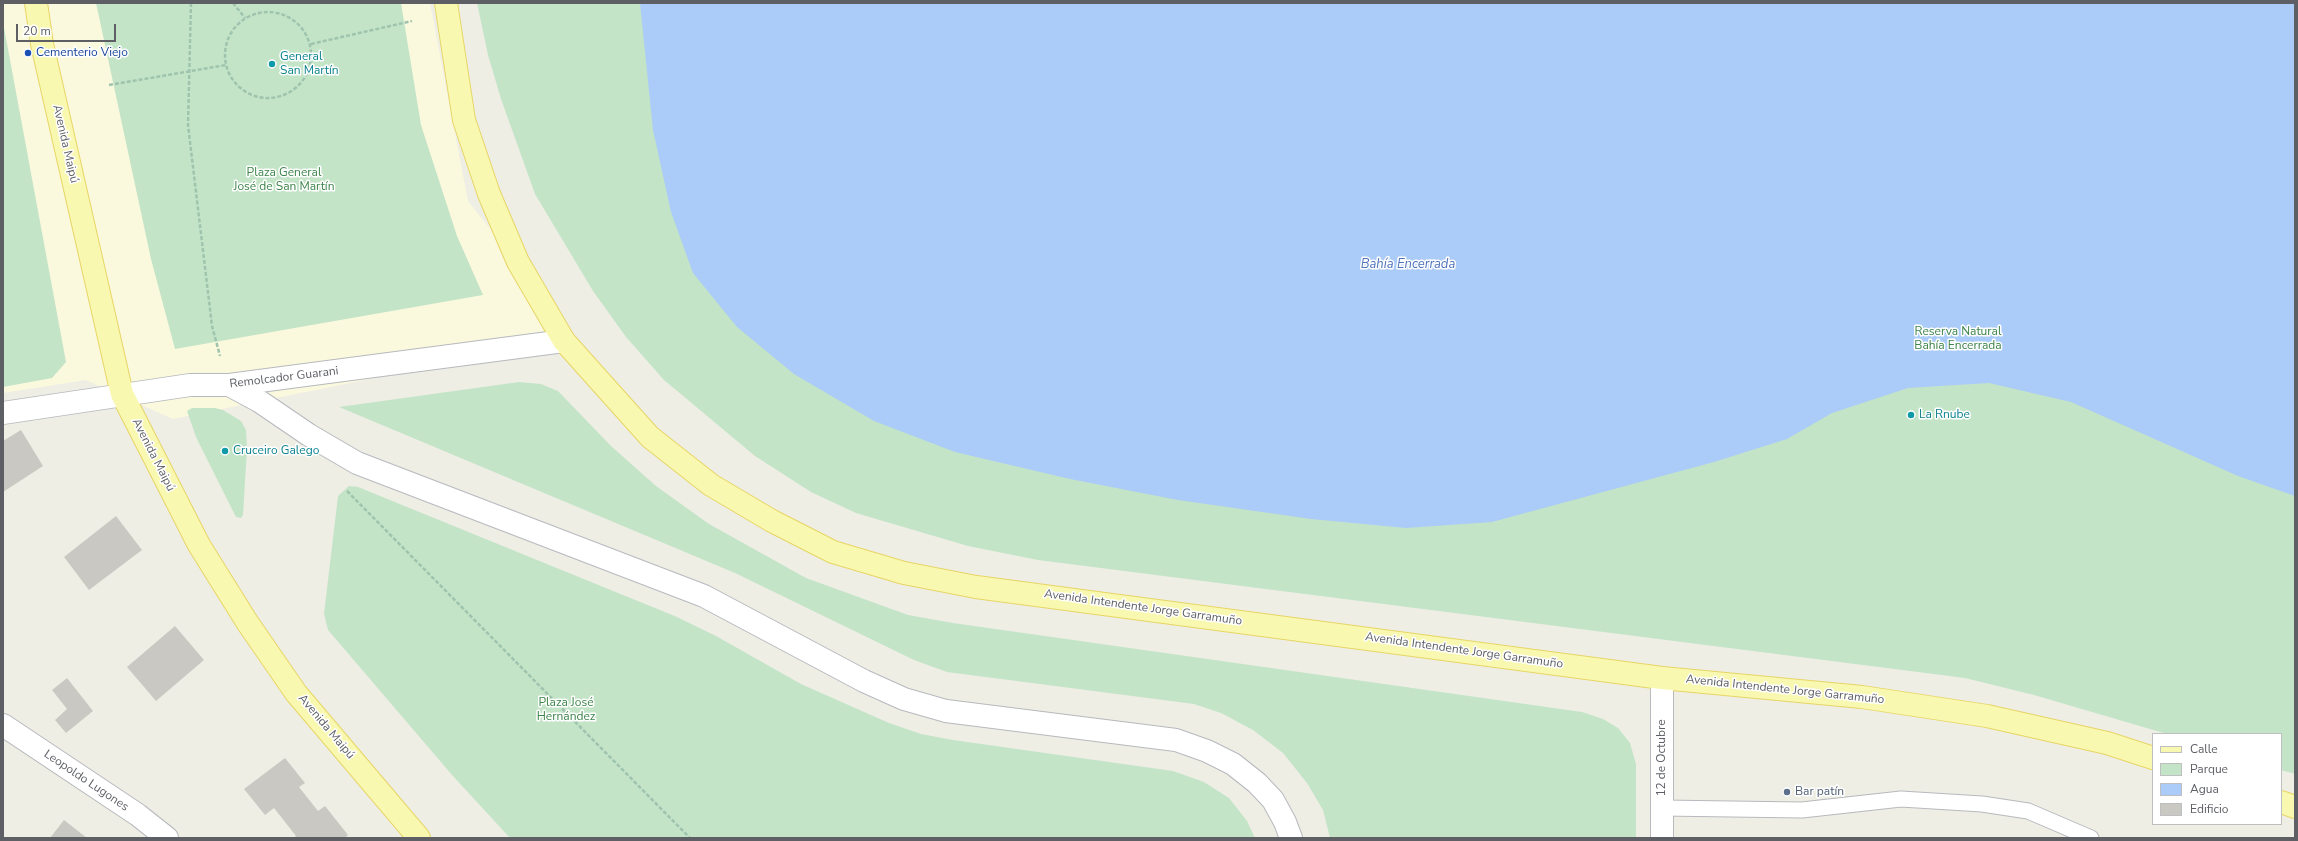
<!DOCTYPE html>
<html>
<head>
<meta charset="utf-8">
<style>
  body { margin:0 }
  #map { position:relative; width:2298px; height:841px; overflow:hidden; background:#eeeee5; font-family:"Nunito Sans",sans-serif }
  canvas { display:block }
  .frame { position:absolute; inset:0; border:4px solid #5d5f65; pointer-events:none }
  .legend { position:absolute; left:2152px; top:733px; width:130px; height:92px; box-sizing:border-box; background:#fff; border:1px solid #bebfc1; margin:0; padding:5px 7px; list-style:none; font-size:12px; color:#5d5f65 }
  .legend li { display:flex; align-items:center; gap:8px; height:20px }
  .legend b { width:20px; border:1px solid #bebfc1 }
  .scale { position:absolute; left:16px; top:24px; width:100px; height:18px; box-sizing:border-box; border:2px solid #5d5f65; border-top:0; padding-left:5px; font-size:12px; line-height:14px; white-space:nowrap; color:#5d5f65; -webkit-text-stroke:3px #fff; paint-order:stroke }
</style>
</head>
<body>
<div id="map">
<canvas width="2298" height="841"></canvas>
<div class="frame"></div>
<ul class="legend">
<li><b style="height:5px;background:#f9f8b0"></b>Calle</li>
<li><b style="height:11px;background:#c4e4c8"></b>Parque</li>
<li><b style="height:11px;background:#abcbf8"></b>Agua</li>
<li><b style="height:11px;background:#cac8c2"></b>Edificio</li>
</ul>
<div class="scale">20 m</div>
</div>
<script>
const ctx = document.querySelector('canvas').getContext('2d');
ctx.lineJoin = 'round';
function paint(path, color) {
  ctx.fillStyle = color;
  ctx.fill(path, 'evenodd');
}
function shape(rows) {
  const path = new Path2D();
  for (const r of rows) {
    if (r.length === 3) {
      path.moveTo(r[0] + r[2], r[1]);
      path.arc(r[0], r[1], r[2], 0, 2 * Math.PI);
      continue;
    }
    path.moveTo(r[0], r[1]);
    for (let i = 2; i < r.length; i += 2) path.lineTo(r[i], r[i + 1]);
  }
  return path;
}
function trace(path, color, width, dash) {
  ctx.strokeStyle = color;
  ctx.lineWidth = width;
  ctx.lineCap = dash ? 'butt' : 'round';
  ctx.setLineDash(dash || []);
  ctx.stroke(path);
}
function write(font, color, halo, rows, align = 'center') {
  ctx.font = font + ' "Nunito Sans",sans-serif';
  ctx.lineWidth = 3;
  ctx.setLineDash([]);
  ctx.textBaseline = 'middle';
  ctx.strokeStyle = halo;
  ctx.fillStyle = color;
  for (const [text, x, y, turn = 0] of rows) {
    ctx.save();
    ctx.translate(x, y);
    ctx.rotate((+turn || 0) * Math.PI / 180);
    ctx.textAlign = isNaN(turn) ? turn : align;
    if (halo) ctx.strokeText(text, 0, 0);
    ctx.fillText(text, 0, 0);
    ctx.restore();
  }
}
const commercial = shape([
  [3,3,430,3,468,201,576,337,173,419,86,380,3,393]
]);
const green = shape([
  [96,3,401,3,421,125,457,236,483,295,175,349,151,259],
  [477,3,2295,3,2295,774,2281,770,2281,734,2167,734,2034,695,1965,678,1038,560,968,546,856,513,811,492,755,456,664,380,626,337,593,291,535,194,501,99,488,55],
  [3,22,66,362,52,378,3,387],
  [519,382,541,384,558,391,611,446,656,486,709,524,806,578,908,615,953,623,1582,712,1603,719,1618,728,1630,743,1636,764,1636,838,1330,838,1323,810,1307,783,1283,753,1253,730,1221,713,1194,704,947,672,914,660,735,573,339,407],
  [192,408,215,408,223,410,241,421,246,430,247,449,243,515,241,518,236,517,196,437,187,411],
  [349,486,358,487,677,617,716,636,801,684,889,723,921,734,953,740,1173,771,1204,782,1229,798,1247,821,1255,838,510,838,452,775,328,630,324,614,338,496]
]);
const water = shape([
  [640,3,2295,3,2295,496,2238,476,2071,402,1989,383,1908,388,1832,413,1787,439,1714,462,1492,522,1406,528,1311,519,1178,500,1070,479,955,452,874,421,794,374,737,327,693,273,671,212,653,130]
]);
const building = shape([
  [21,430,43,466,3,492,3,441],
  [116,516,142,550,89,590,64,557],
  [175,626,204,660,156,701,127,667],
  [67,678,93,711,66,733,55,720,67,709,52,690],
  [285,758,305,783,299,787,318,811,325,806,348,835,345,838,294,838,296,836,274,808,265,815,244,789],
  [64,820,87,838,50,838]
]);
const path = shape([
  [191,3,188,125,212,326,220,356],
  [233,3,245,18],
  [268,55,43],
  [311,44,412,21],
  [109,85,226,65],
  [347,491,690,838]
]);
const service = shape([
  [1662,808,1802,810,1901,799,1982,804,2028,811,2091,838]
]);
const pedestrian = shape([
  [3,725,138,815,167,838]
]);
const minor = shape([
  [229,385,259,401,309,435,357,463,704,596,864,681,904,699,946,711,1176,740,1207,751,1233,764,1257,783,1273,800,1285,822,1291,838],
  [3,413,190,385,229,385,564,341]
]);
const secondary = shape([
  [1662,678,1662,838]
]);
const primary = shape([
  [36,3,42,44,122,394,199,545,247,622,296,693,419,838],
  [446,3,464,120,489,194,518,262,564,341,650,437,711,485,772,521,833,552,904,573,976,587,1662,678,1862,697,1987,716,2107,743,2153,758],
  [2281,802,2295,807]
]);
const markers = [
  [28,53,4,"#1a4fb4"],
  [272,64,4,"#0f9aa8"],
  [1911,415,4,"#0f9aa8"],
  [225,451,4,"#0f9aa8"],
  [1787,792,4,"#5c6f8a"]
];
const transitNames = [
  ["Cementerio Viejo",36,53]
];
const cultureNames = [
  ["General",280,57],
  ["San Martín",280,71],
  ["La Rnube",1919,415],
  ["Cruceiro Galego",233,451]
];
const streetNames = [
  ["Avenida Maipú",65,144,77],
  ["Remolcador Guarani",284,378,-7],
  ["Avenida Maipú",153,455,63],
  ["Avenida Intendente Jorge Garramuño",1143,608,8],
  ["Avenida Intendente Jorge Garramuño",1464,651,8],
  ["Avenida Intendente Jorge Garramuño",1785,690,6],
  ["Avenida Maipú",326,727,50],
  ["12 de Octubre",1662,758,-90],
  ["Leopoldo Lugones",86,781,34]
];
const parkNames = [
  ["Plaza General",284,173],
  ["José de San Martín",284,187],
  ["Reserva Natural",1958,332],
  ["Bahía Encerrada",1958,346],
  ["Plaza José",566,703],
  ["Hernández",566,717]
];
const serviceNames = [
  ["Bar patín",1795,792]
];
const waterNames = [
  ["Bahía Encerrada",1408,265]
];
paint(commercial, '#fbf9dd');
paint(green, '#c4e4c8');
paint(water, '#abcbf8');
paint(building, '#cac8c2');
trace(service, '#b7b9be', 17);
trace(pedestrian, '#b7b9be', 24);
trace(minor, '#b7b9be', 24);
trace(secondary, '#b9bac0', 24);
trace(primary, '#e7d566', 24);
trace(path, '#9ec4ae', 2.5, [4, 2]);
trace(service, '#fff', 15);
trace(pedestrian, '#fff', 22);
trace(minor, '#fff', 22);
trace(secondary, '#fff', 22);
trace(primary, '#f9f8b0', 22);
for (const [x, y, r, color] of markers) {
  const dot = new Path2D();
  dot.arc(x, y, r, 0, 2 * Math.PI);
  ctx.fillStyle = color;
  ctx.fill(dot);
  trace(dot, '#fff', 1.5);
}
write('12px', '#164399', '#fff', transitNames, 'left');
write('12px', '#0d838f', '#fff', cultureNames, 'left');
write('12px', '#5d5f65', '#fff', streetNames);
write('12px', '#3d844a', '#fff', parkNames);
write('12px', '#4e5e75', '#fff', serviceNames, 'left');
write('italic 13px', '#4f74bb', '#fff', waterNames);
</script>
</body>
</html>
